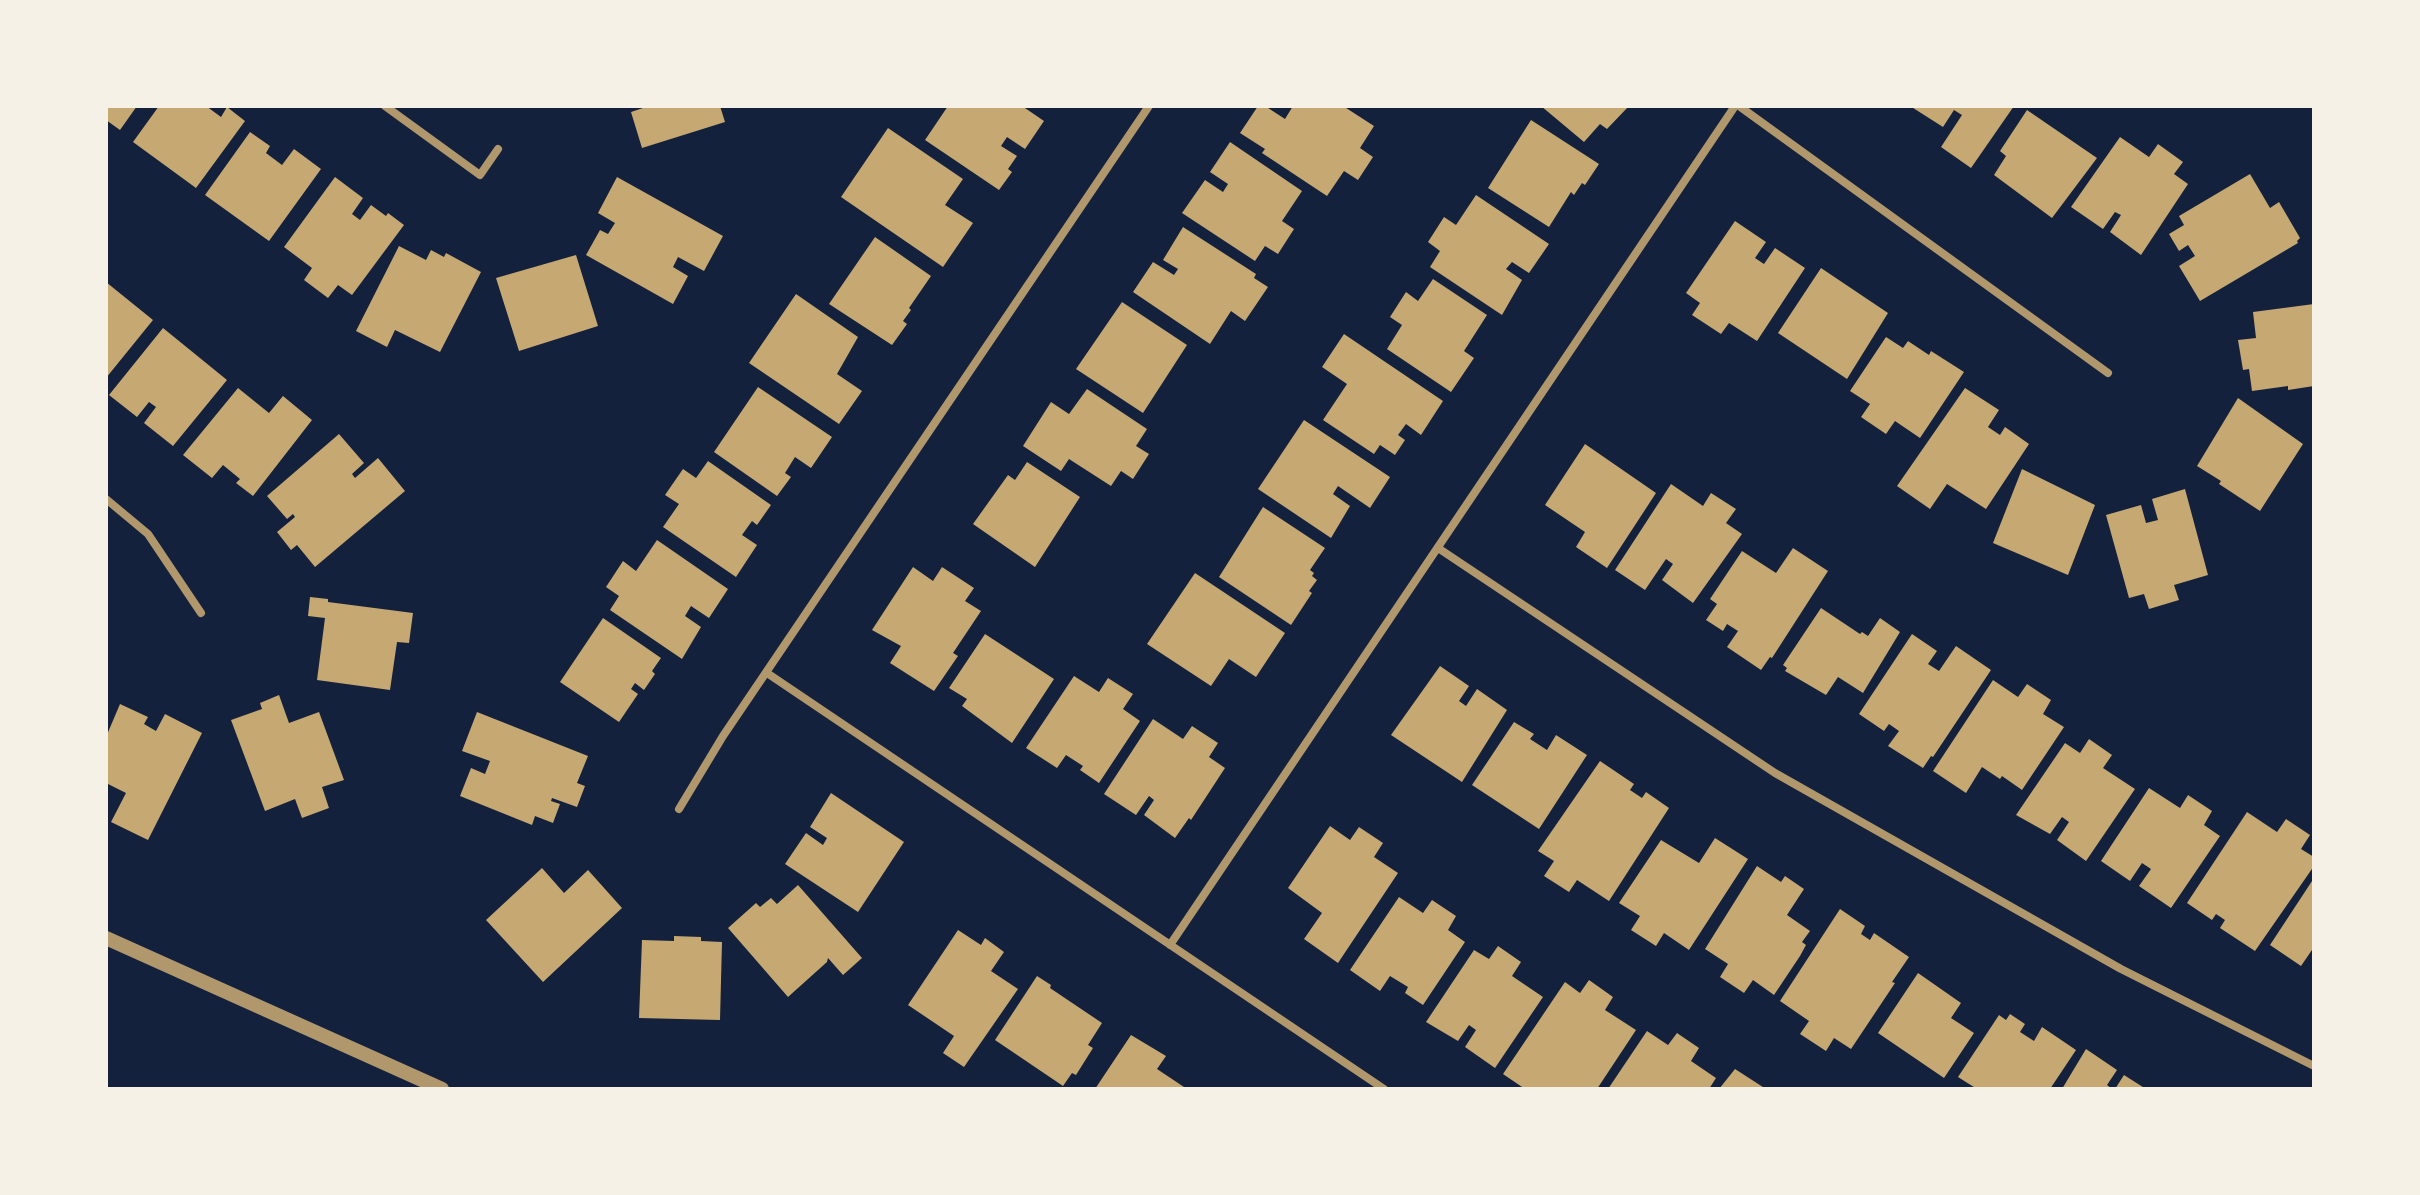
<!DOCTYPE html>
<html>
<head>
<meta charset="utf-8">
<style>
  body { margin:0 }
  #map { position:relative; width:2420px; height:1195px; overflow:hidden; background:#14213d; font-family:"Fira Sans Condensed",sans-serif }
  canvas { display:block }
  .frame { position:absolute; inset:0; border:108px solid #f6f1e7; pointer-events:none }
</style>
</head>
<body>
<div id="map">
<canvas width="2420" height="1195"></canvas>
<div class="frame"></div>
</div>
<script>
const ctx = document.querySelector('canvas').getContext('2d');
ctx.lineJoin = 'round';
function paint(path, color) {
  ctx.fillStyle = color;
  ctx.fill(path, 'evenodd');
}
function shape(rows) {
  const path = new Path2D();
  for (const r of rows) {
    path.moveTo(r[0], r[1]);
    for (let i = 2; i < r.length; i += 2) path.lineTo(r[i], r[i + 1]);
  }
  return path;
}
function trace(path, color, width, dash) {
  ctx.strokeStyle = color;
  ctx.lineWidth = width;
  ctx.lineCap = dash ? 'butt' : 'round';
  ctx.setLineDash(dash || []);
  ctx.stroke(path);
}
const building = shape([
  [106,106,137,106,120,130,106,120],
  [159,106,206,106,221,117,227,107,245,121,196,188,133,142],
  [649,106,720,106,725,122,642,148,631,112],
  [948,106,1022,106,1044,121,1025,149,1007,137,1001,146,1017,156,1008,169,1012,172,999,190,925,140],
  [1258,106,1265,106,1285,119,1293,106,1343,106,1374,126,1360,148,1373,157,1358,180,1344,171,1327,196,1262,153,1265,149,1240,133],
  [1541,106,1629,106,1607,129,1600,124,1584,142],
  [1910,106,2014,106,1971,168,1941,147,1962,115,1954,110,1943,127],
  [2027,110,2097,158,2052,218,1994,175,2006,156,2000,151],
  [1531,120,1599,164,1585,185,1582,183,1574,195,1571,192,1549,227,1488,188],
  [888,128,963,179,945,205,973,223,943,267,841,197],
  [250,132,270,146,266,153,282,165,294,149,321,169,269,241,205,195],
  [2120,137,2149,157,2158,144,2183,162,2174,174,2188,184,2141,255,2110,232,2121,215,2115,212,2103,229,2071,207],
  [1230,142,1302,191,1282,221,1294,229,1278,254,1265,246,1255,261,1182,213,1205,180,1223,192,1228,184,1210,172],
  [2250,174,2270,208,2279,202,2300,238,2297,241,2298,243,2200,301,2179,266,2195,256,2188,245,2179,251,2169,234,2184,225,2179,216],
  [335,177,363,198,352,214,360,220,371,205,386,216,388,213,404,225,352,295,338,285,328,298,304,280,312,268,284,247],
  [617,177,723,236,704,271,678,257,673,267,688,276,673,304,586,255,600,230,608,234,615,223,598,213],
  [1476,195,1549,244,1529,273,1512,262,1506,269,1522,280,1502,315,1430,267,1440,251,1428,242,1444,217,1456,225],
  [1735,221,1766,242,1755,258,1764,264,1775,248,1805,268,1757,341,1729,323,1721,334,1692,315,1700,303,1686,293],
  [1183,227,1256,274,1254,278,1268,287,1245,321,1231,311,1210,344,1133,292,1153,262,1174,275,1178,269,1163,260],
  [875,237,931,276,909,308,911,310,903,321,907,324,892,345,829,304],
  [399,246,426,260,431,250,444,257,446,253,481,272,440,352,395,330,387,347,356,331],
  [576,255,598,326,519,351,496,278],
  [1821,268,1888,313,1847,379,1778,333],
  [1433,279,1487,315,1464,351,1474,358,1451,392,1387,349,1402,325,1390,317,1406,292,1418,301],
  [106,282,153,320,106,378],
  [796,294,858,337,837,374,862,391,839,424,749,363],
  [1122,302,1187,345,1143,413,1076,369],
  [2314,304,2314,386,2288,390,2288,386,2252,391,2249,369,2243,370,2238,340,2256,338,2253,312],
  [163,328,227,380,173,446,144,423,156,407,149,402,137,417,109,395],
  [1344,334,1443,401,1421,435,1406,424,1398,435,1405,440,1395,455,1380,445,1374,454,1323,420,1347,384,1322,367],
  [1886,337,1903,348,1908,341,1929,355,1931,351,1964,372,1920,438,1895,421,1886,434,1861,417,1870,404,1850,391],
  [758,387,832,437,811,468,795,457,785,473,791,477,777,496,714,452],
  [238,388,269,413,283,396,312,420,253,496,236,483,240,479,223,465,212,478,183,455],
  [1965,388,1999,410,1988,427,2000,435,2005,427,2029,444,1986,509,1947,484,1930,509,1897,486],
  [1087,389,1147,429,1136,446,1149,454,1133,479,1121,471,1111,486,1069,459,1061,471,1023,446,1051,402,1069,414],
  [2238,398,2303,444,2260,511,2219,484,2221,481,2197,466],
  [1304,420,1390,477,1370,508,1338,486,1333,494,1350,506,1331,538,1258,489],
  [339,434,364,463,352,474,355,478,378,458,405,491,315,567,297,545,291,550,277,532,295,517,293,514,287,519,267,496],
  [1585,444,1656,493,1607,568,1576,547,1585,532,1545,505],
  [708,461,771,505,757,525,752,521,742,535,757,545,736,577,663,527,679,504,665,495,683,469,696,478],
  [1027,462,1080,497,1035,567,973,524,1008,475,1015,480],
  [2022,469,2095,505,2068,575,1993,543],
  [1671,484,1703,506,1711,493,1736,509,1726,523,1742,534,1693,603,1662,580,1673,564,1666,559,1645,590,1615,570],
  [2185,489,2208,575,2174,585,2179,600,2149,609,2144,594,2129,598,2106,515,2141,505,2146,523,2158,520,2152,499],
  [1263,507,1325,548,1310,570,1314,573,1312,576,1317,580,1309,591,1312,593,1291,625,1219,577],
  [657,540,728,589,709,618,691,606,685,616,701,627,682,659,610,610,619,596,606,587,623,561,636,571],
  [1793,548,1828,571,1772,658,1770,657,1761,670,1727,647,1738,631,1727,624,1723,631,1706,620,1717,604,1710,599,1742,551,1776,573],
  [913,567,933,581,942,567,974,588,965,601,981,611,953,653,958,656,934,691,890,663,901,646,872,630],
  [1195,573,1285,633,1256,677,1229,659,1211,686,1147,644],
  [310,597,328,599,328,602,413,613,409,643,397,642,390,690,317,680,325,618,308,616],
  [1821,608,1860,634,1862,632,1868,636,1880,618,1900,632,1863,693,1838,677,1826,695,1785,671,1787,668,1783,665],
  [603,618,661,658,652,671,655,674,644,690,635,683,631,689,638,694,619,722,560,682],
  [985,634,1054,679,1012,743,962,706,967,699,949,688],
  [1912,634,1937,651,1928,664,1939,671,1956,646,1991,670,1933,757,1931,756,1923,768,1888,746,1899,731,1889,724,1884,731,1859,714],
  [1440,666,1469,686,1459,701,1466,706,1477,689,1507,710,1462,782,1391,735],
  [1074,676,1099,692,1108,678,1133,694,1123,709,1140,721,1099,783,1080,770,1083,766,1066,755,1057,768,1026,748],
  [1993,680,2018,697,2027,684,2051,700,2043,714,2064,727,2022,790,2002,776,2000,779,1982,767,1966,793,1933,771],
  [279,695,289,723,319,712,344,780,322,787,329,808,302,818,295,799,265,811,231,720,262,709,260,703],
  [120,704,148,717,144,724,156,731,165,714,202,733,148,840,111,822,126,793,106,783,106,737],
  [477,712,588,756,577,783,585,786,577,807,552,798,551,801,560,804,553,823,535,816,532,825,460,796,471,768,485,774,490,761,462,751],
  [1153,719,1183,739,1192,726,1218,743,1209,757,1225,768,1191,820,1189,818,1175,838,1144,815,1154,800,1149,796,1136,815,1104,794],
  [1514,722,1534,734,1530,739,1547,750,1556,735,1587,755,1539,829,1472,785],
  [2089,739,2112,755,2103,768,2135,789,2086,861,2057,840,2069,822,2062,817,2050,834,2016,815,2065,743,2080,753],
  [1600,761,1634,784,1630,790,1642,798,1646,792,1669,808,1609,901,1577,880,1569,892,1544,876,1554,861,1538,851],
  [2149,788,2180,808,2188,795,2212,811,2204,825,2220,836,2171,908,2139,886,2151,869,2142,863,2130,881,2101,861],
  [831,793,904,842,858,912,785,864,806,833,823,845,827,838,810,827],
  [2247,812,2277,832,2286,819,2310,835,2301,849,2314,857,2314,866,2255,951,2220,928,2225,920,2216,914,2212,920,2187,903],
  [1330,826,1350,840,1359,827,1383,843,1374,857,1398,873,1338,963,1304,939,1322,913,1288,888],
  [1715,838,1748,859,1689,950,1664,933,1656,946,1631,930,1640,916,1619,903,1661,840,1699,863],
  [1757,866,1781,882,1785,876,1804,889,1787,915,1810,931,1802,942,1806,945,1800,956,1774,995,1753,980,1744,993,1720,977,1728,964,1705,949],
  [542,868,564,893,588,870,622,908,543,982,486,920],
  [2314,878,2314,947,2301,966,2270,945],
  [798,885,862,958,843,975,828,958,827,962,788,997,728,928,756,903,760,907,771,898,777,904],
  [1399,897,1423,913,1432,900,1456,916,1448,930,1465,942,1423,1005,1405,993,1408,987,1390,976,1380,991,1350,970],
  [1840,909,1865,926,1861,934,1870,940,1874,933,1909,957,1892,982,1895,983,1851,1049,1834,1038,1826,1051,1800,1034,1809,1021,1780,1001],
  [958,930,981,945,985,938,1004,952,991,971,1018,989,964,1067,943,1053,954,1036,908,1005],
  [674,936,701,937,701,941,722,942,720,1020,639,1018,642,940,674,941],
  [1498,946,1521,962,1512,976,1543,997,1495,1068,1465,1047,1476,1030,1469,1025,1458,1041,1426,1022,1474,950,1489,959],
  [1918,973,1961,1003,1951,1018,1974,1033,1944,1078,1878,1033],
  [1037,976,1051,985,1050,988,1102,1023,1088,1045,1093,1048,1076,1075,1072,1073,1063,1086,995,1040],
  [1589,980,1613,997,1605,1010,1636,1030,1597,1089,1525,1089,1503,1074,1565,982,1580,993],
  [2010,1014,2025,1024,2020,1032,2034,1041,2042,1027,2076,1050,2050,1089,1977,1089,1958,1077,1999,1015,2006,1020],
  [1647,1031,1668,1045,1677,1033,1699,1048,1691,1061,1716,1078,1709,1089,1608,1089],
  [1131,1035,1166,1056,1157,1069,1187,1089,1095,1089],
  [2086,1049,2117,1070,2107,1085,2112,1089,2062,1089],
  [1735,1069,1766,1089,1719,1089],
  [2124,1075,2146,1089,2115,1089]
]);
const minor = shape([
  [385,106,480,175,498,149],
  [1739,106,2108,373],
  [106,499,148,534,201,613],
  [1438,548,1775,773,2121,969,2314,1066],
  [767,673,1384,1089],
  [679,809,723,736,1149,106],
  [1170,945,1735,106]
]);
const tertiary = shape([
  [106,938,442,1089]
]);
paint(building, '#c6a872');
trace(minor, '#b1986c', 8);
trace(tertiary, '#b1986c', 14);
</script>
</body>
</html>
